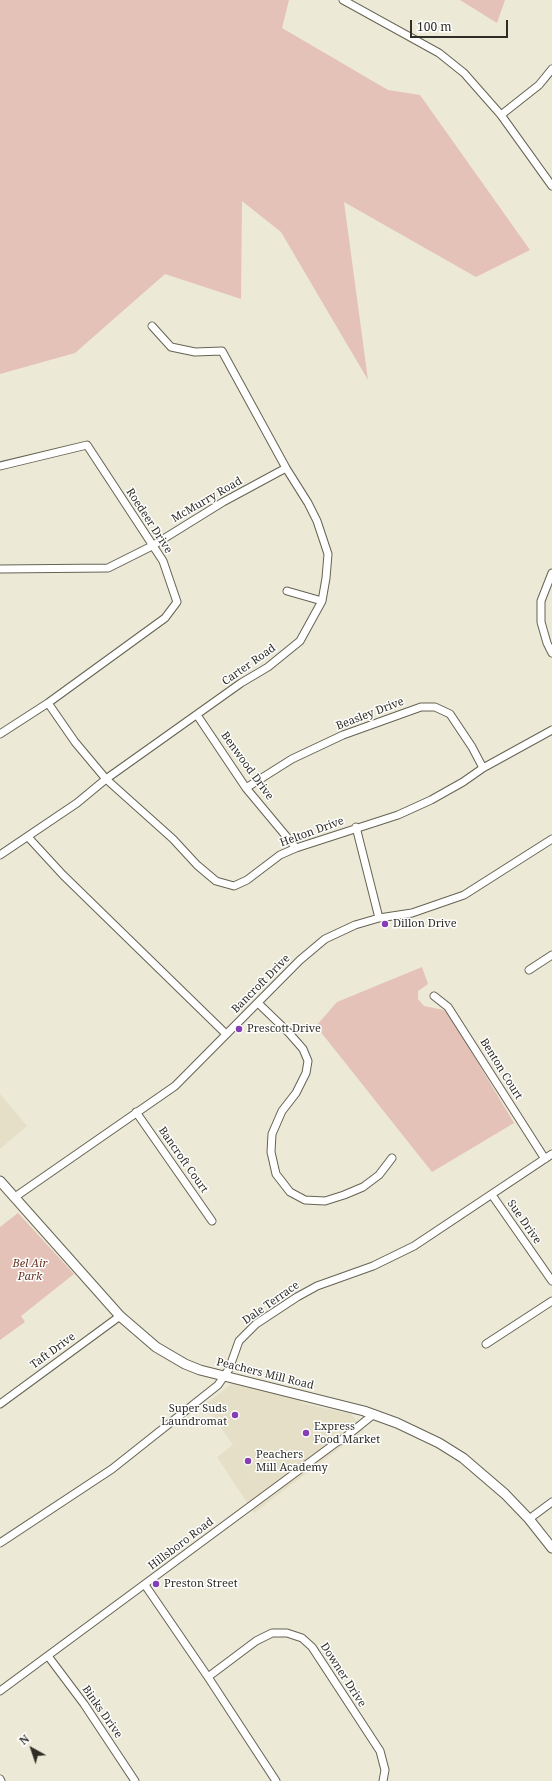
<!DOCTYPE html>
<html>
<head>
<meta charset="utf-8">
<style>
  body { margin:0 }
  #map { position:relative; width:552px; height:1781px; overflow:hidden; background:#ede9d7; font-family:"Noto Serif",serif }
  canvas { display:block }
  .north { position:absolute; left:12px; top:1729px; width:40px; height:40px; -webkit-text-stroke:3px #fff; paint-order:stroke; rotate:320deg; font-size:11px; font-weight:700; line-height:16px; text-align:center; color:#2e2d26 }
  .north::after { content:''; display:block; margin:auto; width:14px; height:18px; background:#2e2d26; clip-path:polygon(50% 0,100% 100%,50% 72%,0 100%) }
  .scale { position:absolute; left:410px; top:20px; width:98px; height:18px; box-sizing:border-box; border:2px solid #2e2d26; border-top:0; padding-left:5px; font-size:12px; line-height:14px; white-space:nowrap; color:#2e2d26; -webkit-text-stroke:3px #fff; paint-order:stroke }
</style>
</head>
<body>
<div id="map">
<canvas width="552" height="1781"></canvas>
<div class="north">N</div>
<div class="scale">100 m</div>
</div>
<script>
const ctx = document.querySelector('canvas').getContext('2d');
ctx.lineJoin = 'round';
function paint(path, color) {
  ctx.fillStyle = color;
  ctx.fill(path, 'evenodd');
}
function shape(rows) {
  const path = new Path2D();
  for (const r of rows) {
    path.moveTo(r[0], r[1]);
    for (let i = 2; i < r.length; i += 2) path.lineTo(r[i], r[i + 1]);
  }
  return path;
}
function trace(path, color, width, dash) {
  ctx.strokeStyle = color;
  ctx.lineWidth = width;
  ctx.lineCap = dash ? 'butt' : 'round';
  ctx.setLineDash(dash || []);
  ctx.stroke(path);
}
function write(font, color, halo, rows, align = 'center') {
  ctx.font = font + ' "Noto Serif",serif';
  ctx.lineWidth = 3;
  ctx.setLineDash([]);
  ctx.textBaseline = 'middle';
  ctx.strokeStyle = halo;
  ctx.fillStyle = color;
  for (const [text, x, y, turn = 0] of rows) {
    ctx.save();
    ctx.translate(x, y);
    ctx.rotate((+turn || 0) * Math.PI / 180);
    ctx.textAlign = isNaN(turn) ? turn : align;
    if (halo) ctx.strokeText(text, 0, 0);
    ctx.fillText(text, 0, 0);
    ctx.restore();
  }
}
const built = shape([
  [0,1094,27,1126,0,1149],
  [241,1376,303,1390,301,1403,351,1414,364,1430,254,1513,217,1457,233,1445,205,1405]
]);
const green = shape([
  [0,0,289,0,282,28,388,90,420,95,530,250,476,277,344,202,368,380,281,232,242,201,241,299,165,274,75,353,0,374],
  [460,0,505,0,497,23],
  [422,967,428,984,418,991,418,999,424,1006,444,1010,450,1016,514,1123,432,1172,316,1026,337,1002],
  [18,1213,74,1274,21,1316,25,1322,0,1340,0,1227]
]);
const minor = shape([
  [343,0,439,53,464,73,501,115,552,186],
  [501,115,539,85,552,69],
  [0,466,87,445,163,561,177,602,165,618,48,703,0,734],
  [0,569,108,568,152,546,223,502,286,468],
  [552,573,541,601,541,622,547,643,552,653],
  [287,591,322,601],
  [48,703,75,742,106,779,173,839,197,865,216,881,234,886,247,880,280,855,296,848,398,815,431,800,463,782,483,768,552,730],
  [197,715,246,788,296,848],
  [246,788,292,759,343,735,421,707,435,707,450,714,472,747,483,768],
  [356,827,379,918],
  [28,837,63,875,226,1034],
  [0,855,77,803,106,779,241,683,268,667,300,641,322,601,326,578,328,554,317,521,308,503,286,468,222,351,195,352,171,347,152,326],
  [529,970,552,955],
  [434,996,448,1007,545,1159],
  [258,1003,289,1033,303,1049,308,1061,306,1073,296,1093,282,1111,272,1134,271,1152,276,1174,290,1192,305,1200,325,1201,344,1195,363,1187,379,1175,392,1158],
  [136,1112,212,1221],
  [492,1195,552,1281],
  [15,1197,175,1086,300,960,325,939,355,925,379,918,412,913,464,895,552,839],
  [486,1344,552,1301],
  [0,1404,120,1316],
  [529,1519,552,1502],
  [0,1543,112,1469,218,1385,229,1369,239,1341,256,1324,297,1297,317,1286,373,1266,414,1246,552,1154],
  [145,1585,208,1677,276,1781],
  [48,1656,84,1704,135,1781],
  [208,1677,256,1641,272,1633,287,1633,302,1638,312,1647,380,1751,385,1770,383,1781],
  [0,1691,337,1442,343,1439,374,1414],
  [0,1779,1,1781]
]);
const major = shape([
  [0,1181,120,1316,156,1347,185,1364,200,1370,364,1411,397,1423,439,1443,463,1458,505,1494,529,1519,552,1548]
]);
const markers = [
  [385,924,4,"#853fb2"],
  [239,1029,4,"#853fb2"],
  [235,1415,4,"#853fb2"],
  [306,1433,4,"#853fb2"],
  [248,1461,4,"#853fb2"],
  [156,1584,4,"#853fb2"]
];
const streetNames = [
  ["McMurry Road",207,500,-30],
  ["Roedeer Drive",149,521,57],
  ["Carter Road",249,665,-35],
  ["Beasley Drive",370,714,-21],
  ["Benwood Drive",247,766,54],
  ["Helton Drive",312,832,-20],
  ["Bancroft Drive",261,984,-45],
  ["Benton Court",501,1069,58],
  ["Bancroft Court",183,1160,55],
  ["Sue Drive",524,1222,55],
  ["Dale Terrace",271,1303,-35],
  ["Taft Drive",53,1351,-36],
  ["Peachers Mill Road",265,1374,14],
  ["Hillsboro Road",181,1544,-37],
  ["Downer Drive",343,1675,57],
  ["Binks Drive",102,1712,55]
];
const poiNames = [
  ["Dillon Drive",393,924],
  ["Prescott Drive",247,1029],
  ["Super Suds",227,1409,"right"],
  ["Laundromat",227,1422,"right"],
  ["Express",314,1427],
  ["Food Market",314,1440],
  ["Peachers",256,1455],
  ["Mill Academy",256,1468],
  ["Preston Street",164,1584]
];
const parkNames = [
  ["Bel Air",30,1264],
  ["Park",30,1277]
];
paint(built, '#e4dfc6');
paint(green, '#e4c2b7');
trace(minor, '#666353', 9);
trace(major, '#666353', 11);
trace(minor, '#fff', 7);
trace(major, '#fff', 9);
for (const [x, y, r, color] of markers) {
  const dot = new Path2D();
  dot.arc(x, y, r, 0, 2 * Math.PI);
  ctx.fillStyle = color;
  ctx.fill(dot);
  trace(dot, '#fff', 1.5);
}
write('11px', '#2e2d26', '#fff', streetNames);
write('11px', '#2e2d26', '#fff', poiNames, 'left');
write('italic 11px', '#693422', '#fff', parkNames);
</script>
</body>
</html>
